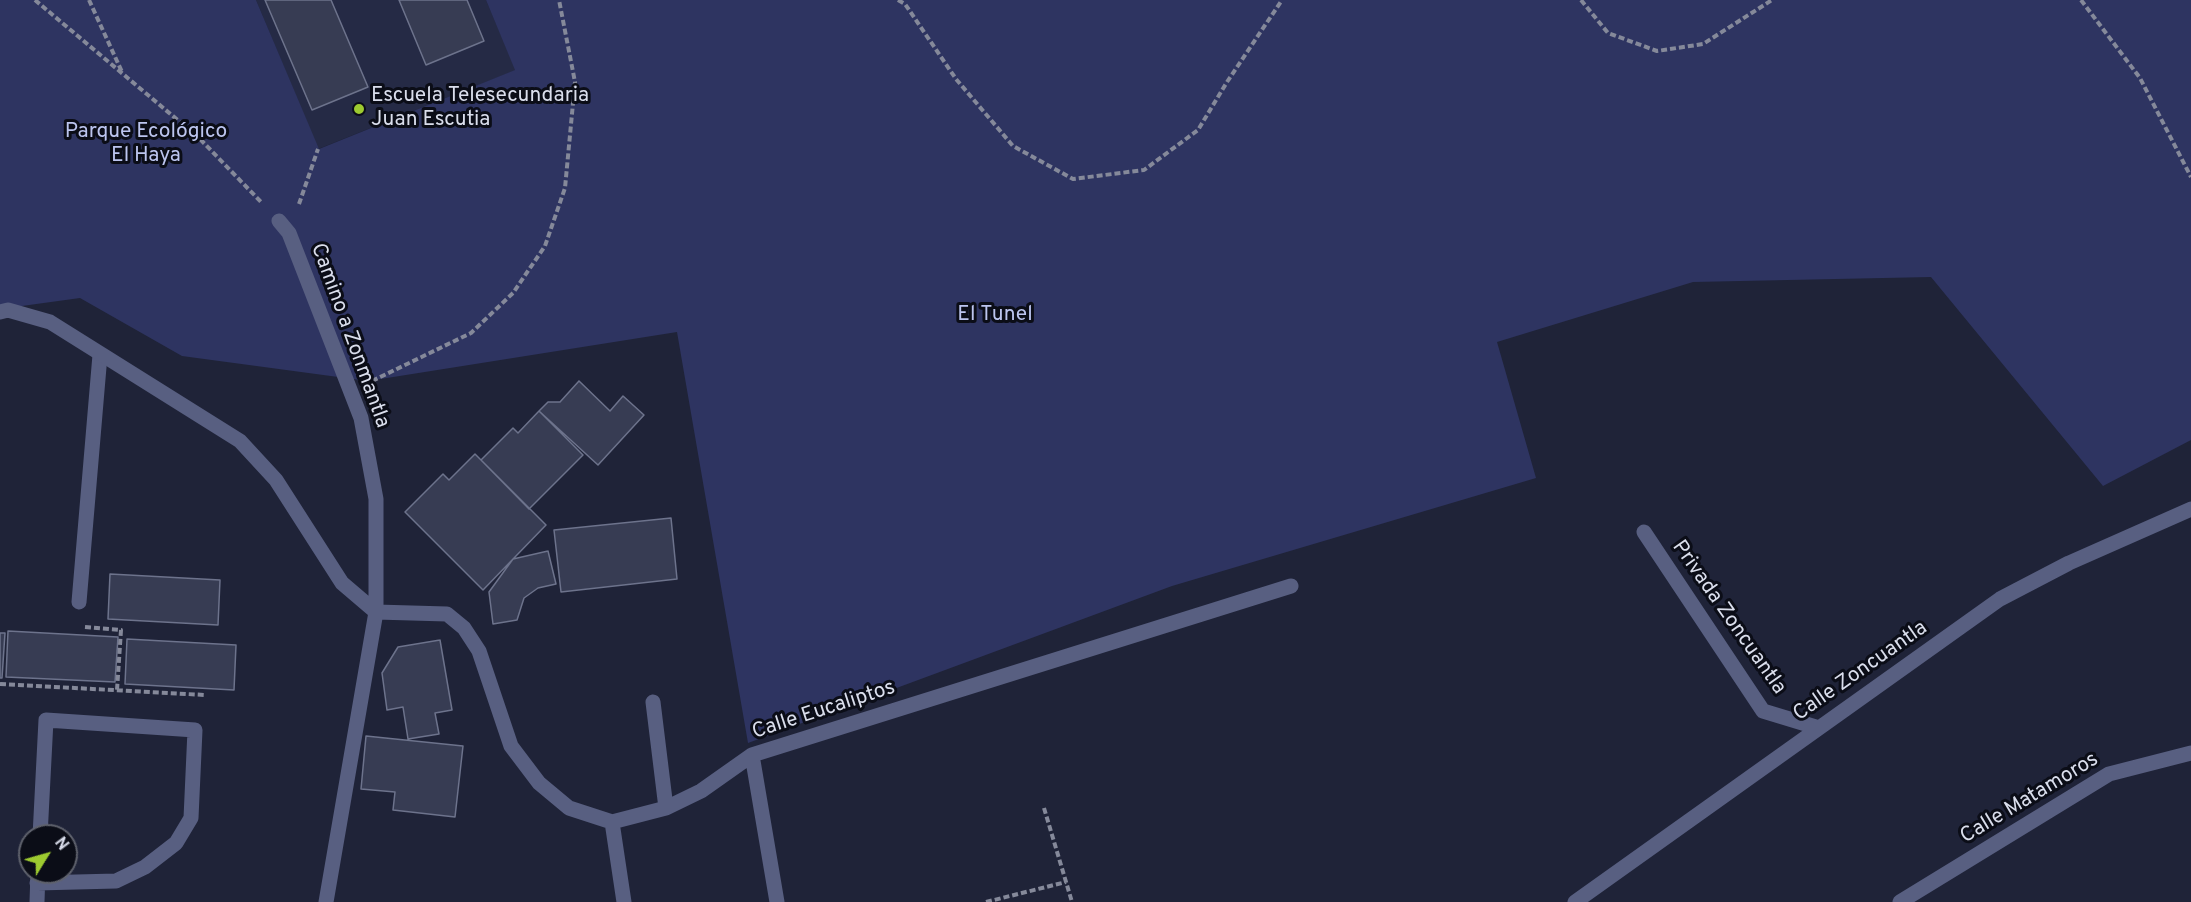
<!DOCTYPE html>
<html>
<head>
<meta charset="utf-8">
<style>
  body { margin:0 }
  #map { position:relative; width:2191px; height:902px; overflow:hidden; background:#1f2338; font-family:Overpass,sans-serif }
  canvas { display:block }
  .north { position:absolute; left:18px; top:824px; width:60px; height:60px; box-sizing:border-box; background:#0b0d17; border:2px solid #5e616c; border-radius:50%; rotate:53deg; font-size:16px; font-weight:700; line-height:24px; text-align:center; color:#dadeec }
  .north::after { content:''; display:block; margin:auto; width:21px; height:27px; background:#9dca30; clip-path:polygon(50% 0,100% 100%,50% 72%,0 100%) }
</style>
</head>
<body>
<div id="map">
<canvas width="2191" height="902"></canvas>
<div class="north">N</div>
</div>
<script>
const ctx = document.querySelector('canvas').getContext('2d');
ctx.lineJoin = 'round';
function paint(path, color) {
  ctx.fillStyle = color;
  ctx.fill(path, 'evenodd');
}
function shape(rows) {
  const path = new Path2D();
  for (const r of rows) {
    path.moveTo(r[0], r[1]);
    for (let i = 2; i < r.length; i += 2) path.lineTo(r[i], r[i + 1]);
  }
  return path;
}
function trace(path, color, width, dash) {
  ctx.strokeStyle = color;
  ctx.lineWidth = width;
  ctx.lineCap = dash ? 'butt' : 'round';
  ctx.setLineDash(dash || []);
  ctx.stroke(path);
}
function write(font, color, halo, rows, align = 'center') {
  ctx.font = font + ' Overpass,sans-serif';
  ctx.lineWidth = 6;
  ctx.setLineDash([]);
  ctx.textBaseline = 'middle';
  ctx.strokeStyle = halo;
  ctx.fillStyle = color;
  for (const [text, x, y, turn = 0] of rows) {
    ctx.save();
    ctx.translate(x, y);
    ctx.rotate((+turn || 0) * Math.PI / 180);
    ctx.textAlign = isNaN(turn) ? turn : align;
    if (halo) ctx.strokeText(text, 0, 0);
    ctx.fillText(text, 0, 0);
    ctx.restore();
  }
}
const built = shape([
  [256,0,486,0,516,70,318,149]
]);
const green = shape([
  [0,0,256,0,319,149,515,70,486,0,2191,0,2191,440,2103,486,1931,277,1693,282,1497,342,1536,478,1172,586,748,743,677,332,368,381,182,356,80,298,0,309]
]);
const building = shape([
  [265,0,331,0,368,87,312,110,265,0],
  [399,0,467,0,484,41,426,65,399,0],
  [579,381,610,411,623,396,644,415,598,465,539,411,548,402,560,402,579,381],
  [539,411,583,455,529,509,481,460,513,428,518,433,539,411],
  [475,454,546,525,483,590,405,512,443,474,449,480,475,454],
  [671,518,677,579,561,592,554,530,671,518],
  [548,551,556,584,538,588,524,598,517,620,493,624,489,592,513,559,548,551],
  [110,574,220,580,218,625,108,619,110,574],
  [8,631,118,637,115,682,6,677,8,631],
  [0,633,5,633,2,678,0,678,0,633],
  [127,639,236,645,234,690,125,684,127,639],
  [440,640,452,710,435,713,439,734,408,739,403,707,387,710,382,673,398,647,440,640],
  [366,736,463,746,455,817,393,810,395,792,361,789,366,736]
]);
const path = shape([
  [35,0,199,138,262,203],
  [89,0,122,72],
  [898,0,905,4,956,79,1013,146,1073,179,1144,170,1198,130,1227,82,1282,0],
  [1581,0,1608,33,1657,51,1703,44,1772,0],
  [2081,0,2140,78,2191,177],
  [299,204,318,149],
  [372,381,471,333,513,293,545,246,565,188,575,82,559,0],
  [85,627,121,630,117,690],
  [0,684,205,695],
  [1044,808,1072,902],
  [986,902,1066,882]
]);
const service = shape([
  [79,602,100,355],
  [37,883,116,881,145,867,176,843,191,818,195,730,46,720,40,836],
  [37,902,38,872]
]);
const minor = shape([
  [279,221,289,233,361,418,376,499,376,612,326,902],
  [0,312,8,310,50,322,240,441,276,480,342,583,376,612],
  [1644,532,1763,711,1819,728],
  [376,612,447,614,464,628,479,651,511,746,539,783,569,808,612,822,666,808,701,791,752,755,1291,586],
  [653,702,666,808],
  [752,755,777,902],
  [612,822,624,902],
  [1575,902,2000,599,2069,563,2191,509],
  [1900,902,2109,774,2191,753]
]);
const markers = [
  [359,109,6,"#9dca30"]
];
const poiNames = [
  ["Escuela Telesecundaria",371,97],
  ["Juan Escutia",371,121]
];
const parkNames = [
  ["Parque Ecológico",146,133],
  ["El Haya",146,157],
  ["El Tunel",995,316]
];
const streetNames = [
  ["Camino a Zonmantla",349,336,70],
  ["Privada Zoncuantla",1728,618,55],
  ["Calle Zoncuantla",1861,672,-35],
  ["Calle Eucaliptos",824,711,-18],
  ["Calle Matamoros",2030,799,-31]
];
paint(built, '#252a45');
paint(green, '#2e3461');
paint(building, '#373c53');
trace(building, '#6d738c', 1.5);
trace(path, '#85899a', 4, [6, 3]);
trace(service, '#585f81', 15);
trace(minor, '#585f81', 15);
for (const [x, y, r, color] of markers) {
  const dot = new Path2D();
  dot.arc(x, y, r, 0, 2 * Math.PI);
  ctx.fillStyle = color;
  ctx.fill(dot);
  trace(dot, '#0b0d17', 2);
}
write('21px', '#dadeec', '#0b0d17', poiNames, 'left');
write('21px', '#bcc5ef', '#0b0d17', parkNames);
write('21px', '#dadeec', '#0b0d17', streetNames);
</script>
</body>
</html>
